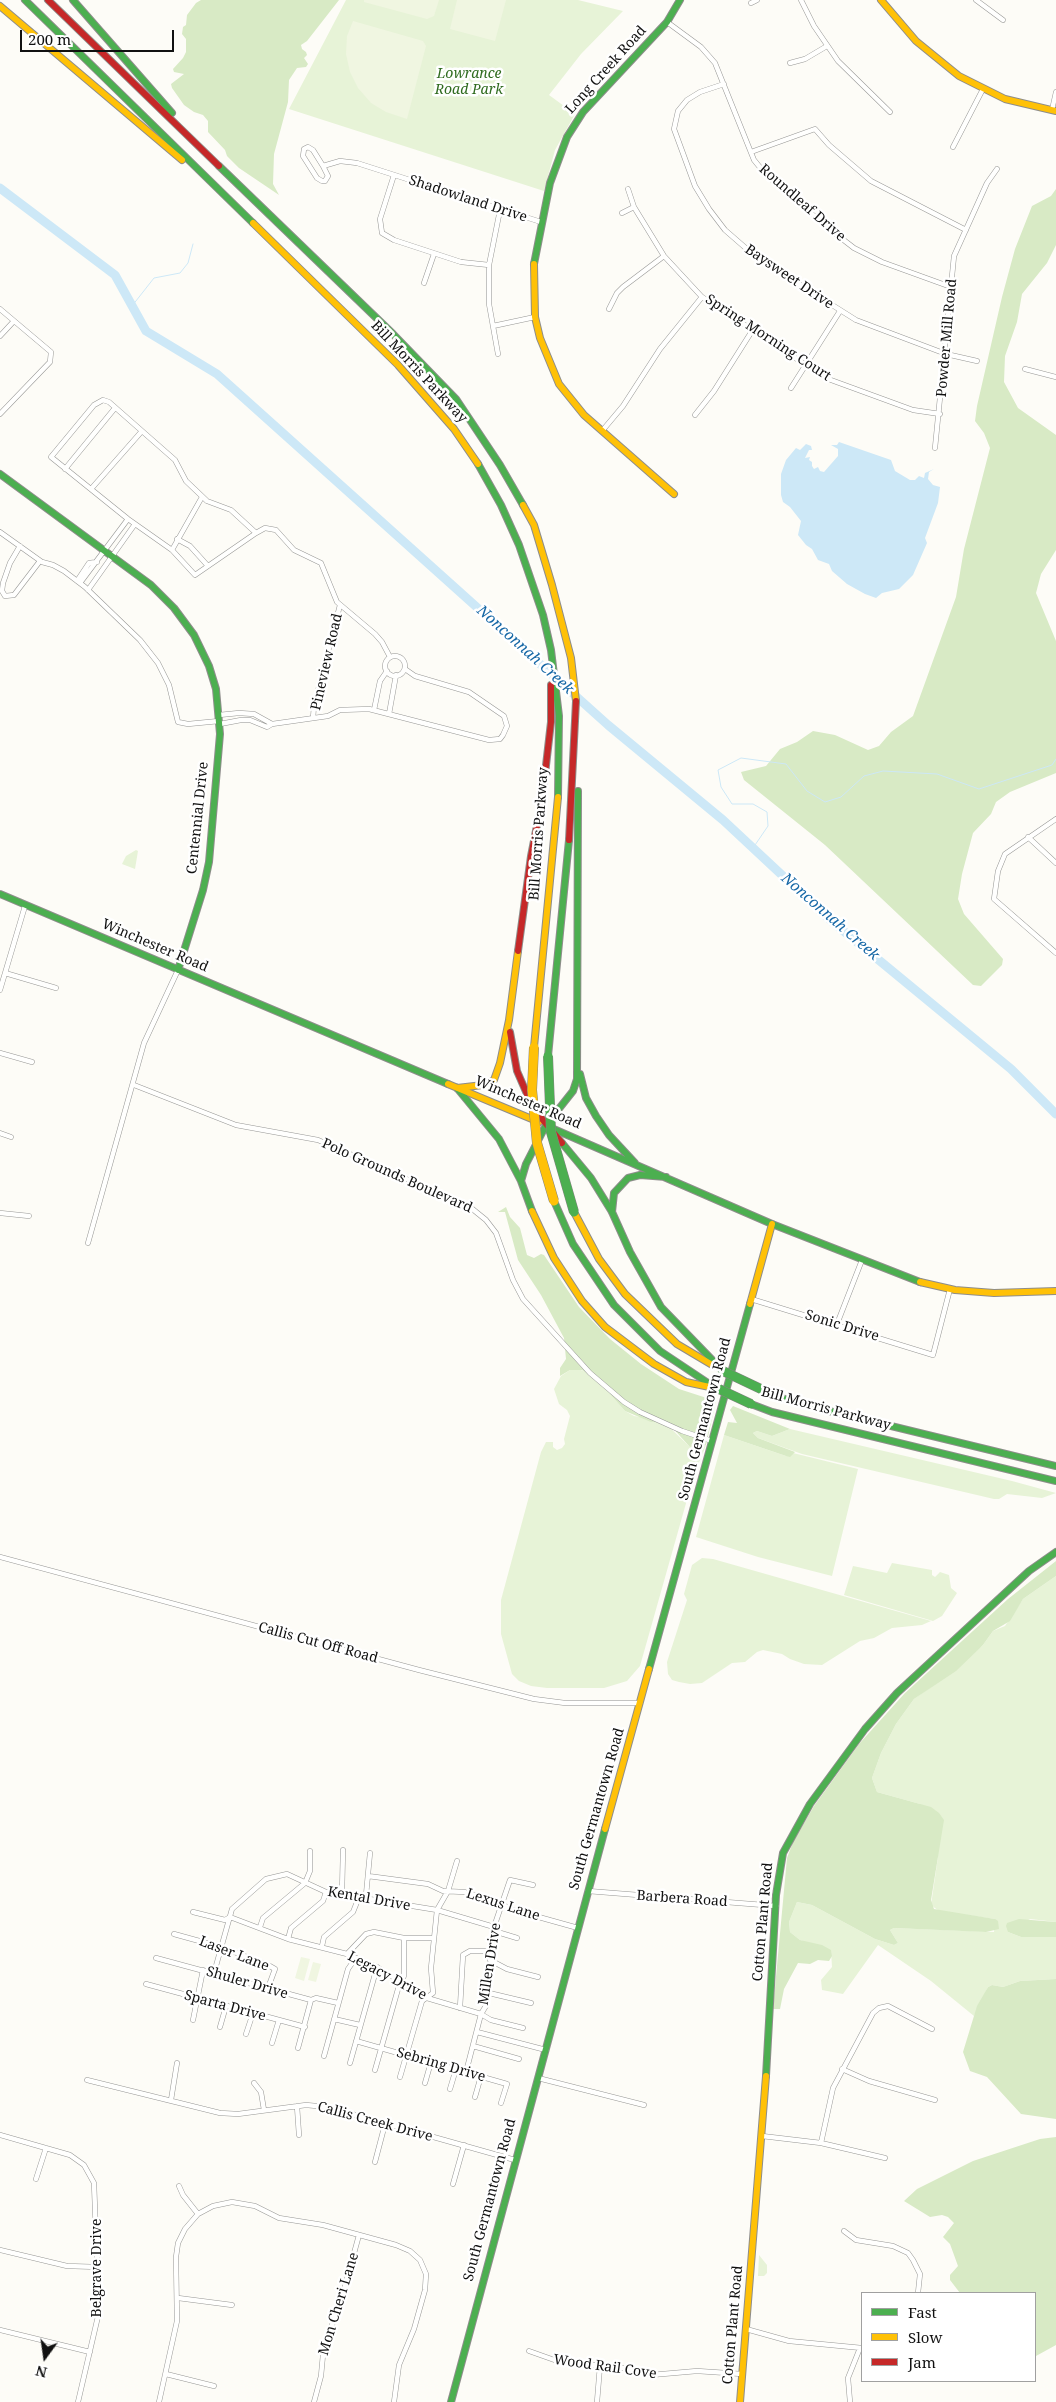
<!DOCTYPE html>
<html>
<head>
<meta charset="utf-8">
<style>
  body { margin:0 }
  #map { position:relative; width:1056px; height:2402px; overflow:hidden; background:#fdfcf7; font-family:"Noto Serif",serif }
  canvas { display:block }
  .legend { position:absolute; left:861px; top:2292px; width:175px; height:90px; box-sizing:border-box; background:#fff; border:1px solid #a0a0a0; margin:0; padding:6px 9px; list-style:none; font-size:15px; color:#111 }
  .legend li { display:flex; align-items:center; gap:10px; height:25px }
  .legend b { width:25px; border:1px solid #a0a0a0 }
  .north { position:absolute; left:20px; top:2332px; width:50px; height:50px; -webkit-text-stroke:4px #fff; paint-order:stroke; rotate:194deg; font-size:14px; font-weight:700; line-height:20px; text-align:center; color:#111 }
  .north::after { content:''; display:block; margin:auto; width:18px; height:22px; background:#111; clip-path:polygon(50% 0,100% 100%,50% 72%,0 100%) }
  .scale { position:absolute; left:20px; top:30px; width:154px; height:22px; box-sizing:border-box; border:2px solid #111; border-top:0; padding-left:6px; font-size:15px; line-height:18px; white-space:nowrap; color:#111; -webkit-text-stroke:4px #fff; paint-order:stroke }
</style>
</head>
<body>
<div id="map">
<canvas width="1056" height="2402"></canvas>
<ul class="legend">
<li><b style="height:6px;background:#4caf50"></b>Fast</li>
<li><b style="height:6px;background:#ffc107"></b>Slow</li>
<li><b style="height:6px;background:#c62828"></b>Jam</li>
</ul>
<div class="north">N</div>
<div class="scale">200 m</div>
</div>
<script>
const ctx = document.querySelector('canvas').getContext('2d');
ctx.lineJoin = 'round';
function paint(path, color) {
  ctx.fillStyle = color;
  ctx.fill(path, 'evenodd');
}
function shape(rows) {
  const path = new Path2D();
  for (const r of rows) {
    if (r.length === 3) {
      path.moveTo(r[0] + r[2], r[1]);
      path.arc(r[0], r[1], r[2], 0, 2 * Math.PI);
      continue;
    }
    path.moveTo(r[0], r[1]);
    for (let i = 2; i < r.length; i += 2) path.lineTo(r[i], r[i + 1]);
  }
  return path;
}
function trace(path, color, width, dash) {
  ctx.strokeStyle = color;
  ctx.lineWidth = width;
  ctx.lineCap = dash ? 'butt' : 'round';
  ctx.setLineDash(dash || []);
  ctx.stroke(path);
}
function write(font, color, halo, rows, align = 'center') {
  ctx.font = font + ' "Noto Serif",serif';
  ctx.lineWidth = 5;
  ctx.setLineDash([]);
  ctx.textBaseline = 'middle';
  ctx.strokeStyle = halo;
  ctx.fillStyle = color;
  for (const [text, x, y, turn = 0] of rows) {
    ctx.save();
    ctx.translate(x, y);
    ctx.rotate((+turn || 0) * Math.PI / 180);
    ctx.textAlign = isNaN(turn) ? turn : align;
    if (halo) ctx.strokeText(text, 0, 0);
    ctx.fillText(text, 0, 0);
    ctx.restore();
  }
}
const green = shape([
  [346,0,578,0,623,11,581,54,549,95,575,114,555,150,544,191,289,109],
  [136,850,138,851,135,869,122,864,126,856],
  [570,1370,581,1370,589,1374,600,1383,625,1411,634,1416,663,1421,689,1446,703,1447,706,1445,694,1475,640,1666,627,1681,604,1688,547,1688,531,1686,519,1681,512,1674,501,1634,501,1600,541,1452,546,1442,553,1442,553,1447,557,1450,562,1448,565,1444,564,1439,570,1416,567,1410,559,1404,554,1389,561,1376],
  [790,1429,1012,1481,1056,1493,1042,1498,1007,1494,999,1499,994,1499,802,1454,758,1438,753,1433,757,1431,772,1436],
  [724,1435,786,1456,793,1453,858,1469,832,1576,758,1557,696,1537],
  [702,1558,713,1559,931,1621,922,1625,892,1628,874,1638,860,1641,822,1665,804,1664,790,1659,782,1654,763,1650,757,1652,745,1662,732,1663,702,1683,690,1684,679,1682,672,1680,668,1674,667,1662,687,1600,684,1594,692,1565],
  [892,1563,932,1570,932,1575,935,1577,940,1572,949,1575,951,1588,957,1593,942,1616,933,1621,844,1595,853,1566,887,1573],
  [1056,1576,1056,1922,1030,1919,1008,1932,1021,1937,1056,1937,1056,1979,1020,1981,1003,1987,992,1985,988,1987,974,2016,931,1981,878,1945,843,1994,822,1990,821,1980,832,1967,831,1951,800,1940,790,1932,789,1922,797,1902,812,1905,875,1939,894,1945,898,1943,890,1930,894,1928,994,1932,995,1919,939,1911,931,1905,938,1857,920,1804,877,1792,872,1778,881,1753,896,1724,914,1699,946,1676,983,1645,993,1631,1005,1626,1023,1599],
  [759,2255,767,2265,767,2273,764,2276,758,2276]
]);
const forest = shape([
  [201,0,339,0,307,41,301,45,302,49,306,52,307,55,304,58,308,64,306,67,297,68,289,80,288,102,274,154,273,184,279,195,239,168,227,156,225,150,208,132,208,121,203,115,194,112,184,105,172,88,171,84,184,74,174,72,173,69,183,58,186,52,186,39,182,34,183,27,186,25,187,15,196,3],
  [1056,189,1056,245,1047,263,1022,294,1017,322,1005,356,1004,382,1018,408,1056,435,1056,550,1041,574,1036,593,1056,641,1056,773,1010,792,996,802,991,814,973,833,962,874,958,899,964,914,1003,959,1002,965,981,986,973,985,825,845,744,780,741,772,766,766,780,749,797,742,813,731,835,735,868,750,879,746,891,732,913,716,956,597,964,549,990,448,984,433,975,421,977,406,1002,297,1015,249,1032,206,1051,196],
  [506,1207,510,1217,520,1228,527,1255,534,1258,541,1254,544,1255,579,1307,610,1339,641,1364,679,1389,716,1401,706,1445,696,1449,689,1446,671,1426,663,1421,651,1422,625,1411,600,1383,582,1370,570,1370,560,1376,560,1368,566,1359,564,1338,541,1295,518,1260,505,1212,498,1212],
  [733,1406,790,1429,772,1436,757,1431,753,1433,758,1438,795,1452,790,1457,786,1456,724,1435,728,1422,737,1423,730,1410],
  [1056,1561,1056,1576,1023,1599,1010,1621,993,1631,983,1645,956,1671,914,1699,896,1724,881,1753,872,1778,877,1792,931,1807,939,1813,944,1820,931,1900,934,1909,995,1919,998,1921,999,1929,986,1932,894,1928,890,1930,898,1943,894,1945,875,1939,812,1905,797,1902,789,1922,790,1932,800,1940,822,1945,831,1950,832,1956,829,1961,818,1960,810,1964,798,1963,784,1989,780,2009,773,2009,787,1858,793,1842,814,1806,859,1744,905,1693,1008,1599],
  [1019,1919,1056,1922,1056,1937,1021,1937,1008,1932,1006,1926,1007,1923],
  [1056,1979,1056,2119,1021,2114,987,2077,970,2071,963,2052,977,2006,988,1987,992,1985,1003,1987,1020,1981],
  [1056,2137,1056,2345,1036,2356,1035,2293,960,2293,950,2280,950,2275,958,2266,950,2244,943,2237,954,2223,948,2217,942,2215,930,2217,904,2201,917,2189,973,2161,1040,2139]
]);
const pitch = shape([
  [364,0,439,0,434,16,427,19,364,2],
  [457,0,506,0,495,41,450,29],
  [353,21,423,41,426,46,407,119,386,112,371,103,358,88,350,72,346,54,347,36],
  [301,1957,310,1959,304,1981,295,1978],
  [313,1962,321,1964,316,1982,308,1980]
]);
const water = shape([
  [839,442,891,460,895,471,910,480,915,480,919,476,924,478,925,473,934,469,929,472,928,479,933,485,940,487,938,503,925,538,927,543,913,575,899,589,882,593,876,598,865,594,847,584,832,571,829,564,818,560,812,549,806,545,798,535,801,521,790,507,783,502,781,495,781,474,786,460,796,448,800,450,806,444,811,446,812,450,809,450,805,458,810,457,809,460,812,462,812,466,814,469,818,467,820,471,824,472,838,456,838,449,831,445,837,445]
]);
const stream = shape([
  [132,306,154,278,180,273,188,263,193,244],
  [753,848,768,826,767,812,753,804,732,804,721,787,718,770,741,758,786,764,807,791,825,802,841,797,864,776,883,771,937,774,979,789,1052,765,1056,759]
]);
const river = shape([
  [0,188,115,275,146,331,217,374,608,725,723,820,829,919,1011,1069,1056,1114]
]);
const street = shape([
  [801,0,814,26,838,61,890,112],
  [976,0,1003,20],
  [751,3,757,0],
  [667,22,701,47,715,63,754,160,767,176,832,231,854,248,882,262,951,287],
  [790,63,805,59,827,46],
  [724,84,700,92,687,100,678,111,674,129,695,186,709,209,725,230,756,257,856,320,946,354,977,361],
  [1052,110,1056,92],
  [953,147,983,89],
  [751,152,815,129,829,145,871,181,966,230],
  [323,166,328,176,325,181,322,181,317,178,303,156,304,149,308,147,313,150,323,166,340,161,357,163,541,222],
  [394,175,380,219,382,233,394,240,461,262,489,265],
  [628,189,634,207],
  [622,213,634,207,664,256,702,297,806,365,831,380,913,410,940,414],
  [424,283,434,254],
  [0,309,51,352,50,362,0,414],
  [609,309,617,293,623,287,664,256],
  [493,326,535,317],
  [0,336,14,321],
  [498,354,489,304,489,265,500,210],
  [1025,369,1056,377],
  [791,388,840,311],
  [695,415,714,391,752,331],
  [602,431,623,406,660,349,702,297],
  [935,448,954,256,987,183,997,169],
  [65,469,115,408],
  [91,489,142,431],
  [0,532,42,562,53,565,64,571,85,587,140,640,158,663,169,685,178,722,188,724,219,721],
  [256,533,195,575,172,550,128,519,51,457,94,405,103,400,109,402,175,460,186,481,207,501,231,510,256,533,265,528,276,530,294,550,321,563,337,602,375,634,382,642,390,657],
  [177,539,190,546,208,566],
  [20,546,10,563,3,583,2,591,5,596,14,595,40,561],
  [172,550,202,497],
  [77,581,89,563,97,562],
  [80,583,128,519],
  [88,590,135,524],
  [395,666,10],
  [374,710,380,681,387,671],
  [389,714,396,675],
  [219,715,239,713,254,714,272,724,267,727,250,720,241,720,220,724],
  [313,718,314,706,340,605],
  [272,724,328,716,340,710,369,709,489,740,500,739,503,735,507,726,504,716,469,692,415,676,405,669],
  [1056,819,1005,854,998,871,994,899,1056,953],
  [1028,837,1056,863],
  [5,973,56,988],
  [0,990,25,906],
  [0,1053,32,1062],
  [134,1085,236,1125,318,1140,470,1207,486,1220,496,1233,513,1280,523,1299,590,1373,624,1402,640,1412,682,1431,712,1441],
  [0,1133,11,1137],
  [0,1213,29,1216],
  [88,1243,144,1043,178,970],
  [751,1299,933,1355,950,1289],
  [837,1324,862,1260],
  [0,1557,419,1670,534,1699,565,1703,640,1703],
  [368,1876,428,1884,443,1891,464,1892,497,1901,510,1909,578,1928],
  [588,1891,776,1906],
  [342,1893,343,1850],
  [363,1898,366,1895,370,1853],
  [193,1912,225,1920,230,1917,288,1939,347,1954,377,1967,427,1998,481,2014,491,2020,523,2028],
  [260,1927,263,1918,305,1883,310,1871,310,1851],
  [494,1931,517,1938],
  [174,1934,221,1947,268,1965,275,1969,268,1988],
  [288,1939,291,1928,323,1901,326,1892],
  [322,1946,324,1937,353,1912,359,1897],
  [347,1954,366,1934,374,1932,404,1938,433,1938],
  [156,1958,311,2000,316,1998,338,2003],
  [490,1960,507,1969,538,1977],
  [214,1973,232,1909,266,1879,287,1874,326,1892,437,1910,494,1927],
  [146,1984,305,2027],
  [489,1993,531,2003],
  [460,2008,463,1955,470,1951,491,1951],
  [334,2019,360,2025],
  [193,2020,203,1970],
  [220,2027,226,2006],
  [477,2032,546,2050],
  [246,2034,253,2013],
  [356,2041,507,2084,501,2103],
  [272,2043,279,2020],
  [473,2046,519,2059],
  [298,2048,311,2000],
  [324,2056,348,1969,355,1959],
  [350,2063,377,1967],
  [842,2069,869,2081,935,2100],
  [375,2070,400,1982,404,1976,404,1938],
  [466,2072,481,2014,487,2004,494,1927,510,1880,533,1885],
  [400,2077,422,2001,433,1993,431,1968,437,1910,448,1891,457,1861],
  [538,2078,644,2105],
  [87,2080,220,2113,238,2114,306,2105,327,2107,515,2160],
  [254,2083,261,2092,264,2110],
  [425,2083,431,2062],
  [450,2089,456,2069],
  [475,2097,481,2076],
  [171,2100,177,2063],
  [297,2106,299,2135],
  [0,2135,70,2155,84,2165,94,2183,99,2312,78,2402],
  [762,2136,821,2143,885,2158],
  [821,2143,833,2088,873,2013,879,2008,888,2006,932,2029],
  [375,2162,385,2124],
  [36,2179,46,2148],
  [453,2184,464,2145],
  [179,2186,183,2195,198,2214],
  [844,2231,856,2240,893,2246,908,2253,913,2260,920,2274,918,2293],
  [0,2250,67,2266,98,2267],
  [178,2298,232,2305],
  [746,2329,789,2341,862,2348],
  [0,2330,90,2352],
  [529,2351,560,2362,618,2367,651,2375,697,2371,742,2374],
  [166,2374,214,2386],
  [159,2402,177,2321,176,2257,178,2243,185,2229,198,2214,213,2206,232,2202,255,2206,279,2218,323,2225,396,2245,410,2251,420,2260,426,2274,425,2290,414,2329,399,2365,394,2402],
  [314,2402,321,2376,324,2344,339,2308,359,2235],
  [597,2402,600,2366],
  [850,2402,848,2378,860,2348]
]);
const fast = shape([
  [25,0,253,223],
  [73,0,172,113],
  [219,166,393,334,456,399,500,465,523,505],
  [534,264,550,183,567,137,583,112,667,22,680,0],
  [478,464,501,505,519,545,543,615,551,650,559,716,558,797],
  [0,474,151,585,174,608,194,635,209,666,216,689,220,734,209,862,203,890,178,970],
  [0,894,448,1084],
  [548,1056,569,840],
  [580,1074,586,1098,596,1116,609,1135,635,1163],
  [457,1088,499,1139,521,1181],
  [549,1127,772,1224,920,1282],
  [562,1143,591,1178,612,1212,630,1252,661,1307,723,1371],
  [554,1201,573,1244,614,1305,660,1351,711,1385],
  [532,1211,521,1181,526,1164,546,1125,573,1091,577,1079,578,791],
  [612,1212,614,1193,628,1178,640,1175,666,1177],
  [763,1390,787,1400,817,1408,1056,1466],
  [751,1404,772,1412,1056,1481],
  [649,1669,750,1304],
  [766,2076,776,1895,783,1853,810,1804,865,1729,897,1693,1029,1571,1056,1552],
  [451,2402,605,1829]
]);
const slow = shape([
  [881,0,916,41,959,76,1005,99,1056,111],
  [0,6,182,160],
  [253,223,398,365,454,429,478,464],
  [534,264,535,317,540,338,559,384,584,415,674,494],
  [523,505,534,525,552,585,571,658,576,701],
  [534,1047,558,797],
  [448,1084,539,1122],
  [457,1088,483,1085,494,1080,500,1063,509,1020,518,951],
  [532,1211,554,1258,582,1301,605,1327,654,1364,686,1382,719,1389],
  [574,1212,599,1259,625,1294,677,1344,714,1366],
  [920,1282,955,1290,994,1293,1056,1291],
  [750,1304,772,1224],
  [605,1829,649,1669],
  [740,2402,766,2076]
]);
const jam = shape([
  [48,0,219,166],
  [569,840,576,701],
  [518,951,531,856,542,800,551,722,551,685],
  [510,1032,517,1071,533,1108,562,1143]
]);
const fastBridge = shape([
  [548,1056,551,1132,574,1212],
  [723,1371,763,1390],
  [719,1389,751,1404]
]);
const slowBridge = shape([
  [534,1047,532,1090,537,1143,554,1201]
]);
const streetNames = [
  ["Long Creek Road",606,70,-48],
  ["Shadowland Drive",468,199,18],
  ["Roundleaf Drive",802,203,41],
  ["Baysweet Drive",789,277,34],
  ["Spring Morning Court",768,338,33],
  ["Powder Mill Road",947,338,-85],
  ["Bill Morris Parkway",419,372,47],
  ["Pineview Road",327,662,-77],
  ["Centennial Drive",198,818,-84],
  ["Bill Morris Parkway",539,834,-86],
  ["Winchester Road",155,946,23],
  ["Winchester Road",528,1103,23],
  ["Polo Grounds Boulevard",397,1176,24],
  ["Sonic Drive",842,1326,17],
  ["Bill Morris Parkway",826,1409,15],
  ["South Germantown Road",705,1419,-75],
  ["Callis Cut Off Road",318,1643,15],
  ["South Germantown Road",597,1809,-74],
  ["Kental Drive",369,1899,10],
  ["Barbera Road",682,1899,4],
  ["Lexus Lane",503,1905,18],
  ["Cotton Plant Road",763,1922,-85],
  ["Laser Lane",234,1954,21],
  ["Millen Drive",490,1964,-81],
  ["Legacy Drive",387,1976,28],
  ["Shuler Drive",247,1983,16],
  ["Sparta Drive",225,2006,15],
  ["Sebring Drive",441,2065,16],
  ["Callis Creek Drive",375,2122,15],
  ["South Germantown Road",490,2200,-75],
  ["Belgrave Drive",97,2268,-90],
  ["Mon Cheri Lane",339,2304,-73],
  ["Cotton Plant Road",733,2325,-85],
  ["Wood Rail Cove",605,2367,8]
];
const parkNames = [
  ["Lowrance",469,74],
  ["Road Park",469,90]
];
const waterNames = [
  ["Nonconnah Creek",525,650,42],
  ["Nonconnah Creek",830,917,41]
];
paint(green, '#e7f3d7');
paint(forest, '#d8eac5');
paint(pitch, '#f0f6e1');
paint(water, '#cde8f7');
trace(stream, '#cde8f7', 1);
trace(river, '#cde8f7', 9);
trace(street, '#979795', 5.5);
trace(fast, '#8e8d8b', 8);
trace(slow, '#8e8d8b', 8);
trace(jam, '#8e8d8b', 8);
trace(street, '#fffffe', 4.5);
trace(fast, '#4caf50', 6);
trace(slow, '#ffc107', 6);
trace(jam, '#c62828', 6);
trace(fastBridge, '#858482', 10, []);
trace(slowBridge, '#858482', 10, []);
trace(fastBridge, '#4caf50', 9);
trace(slowBridge, '#ffc107', 9);
write('14px', '#111', '#fff', streetNames);
write('italic 14px', '#2f6b1f', '#fff', parkNames);
write('italic 15px', '#1768a6', '#fff', waterNames);
</script>
</body>
</html>
